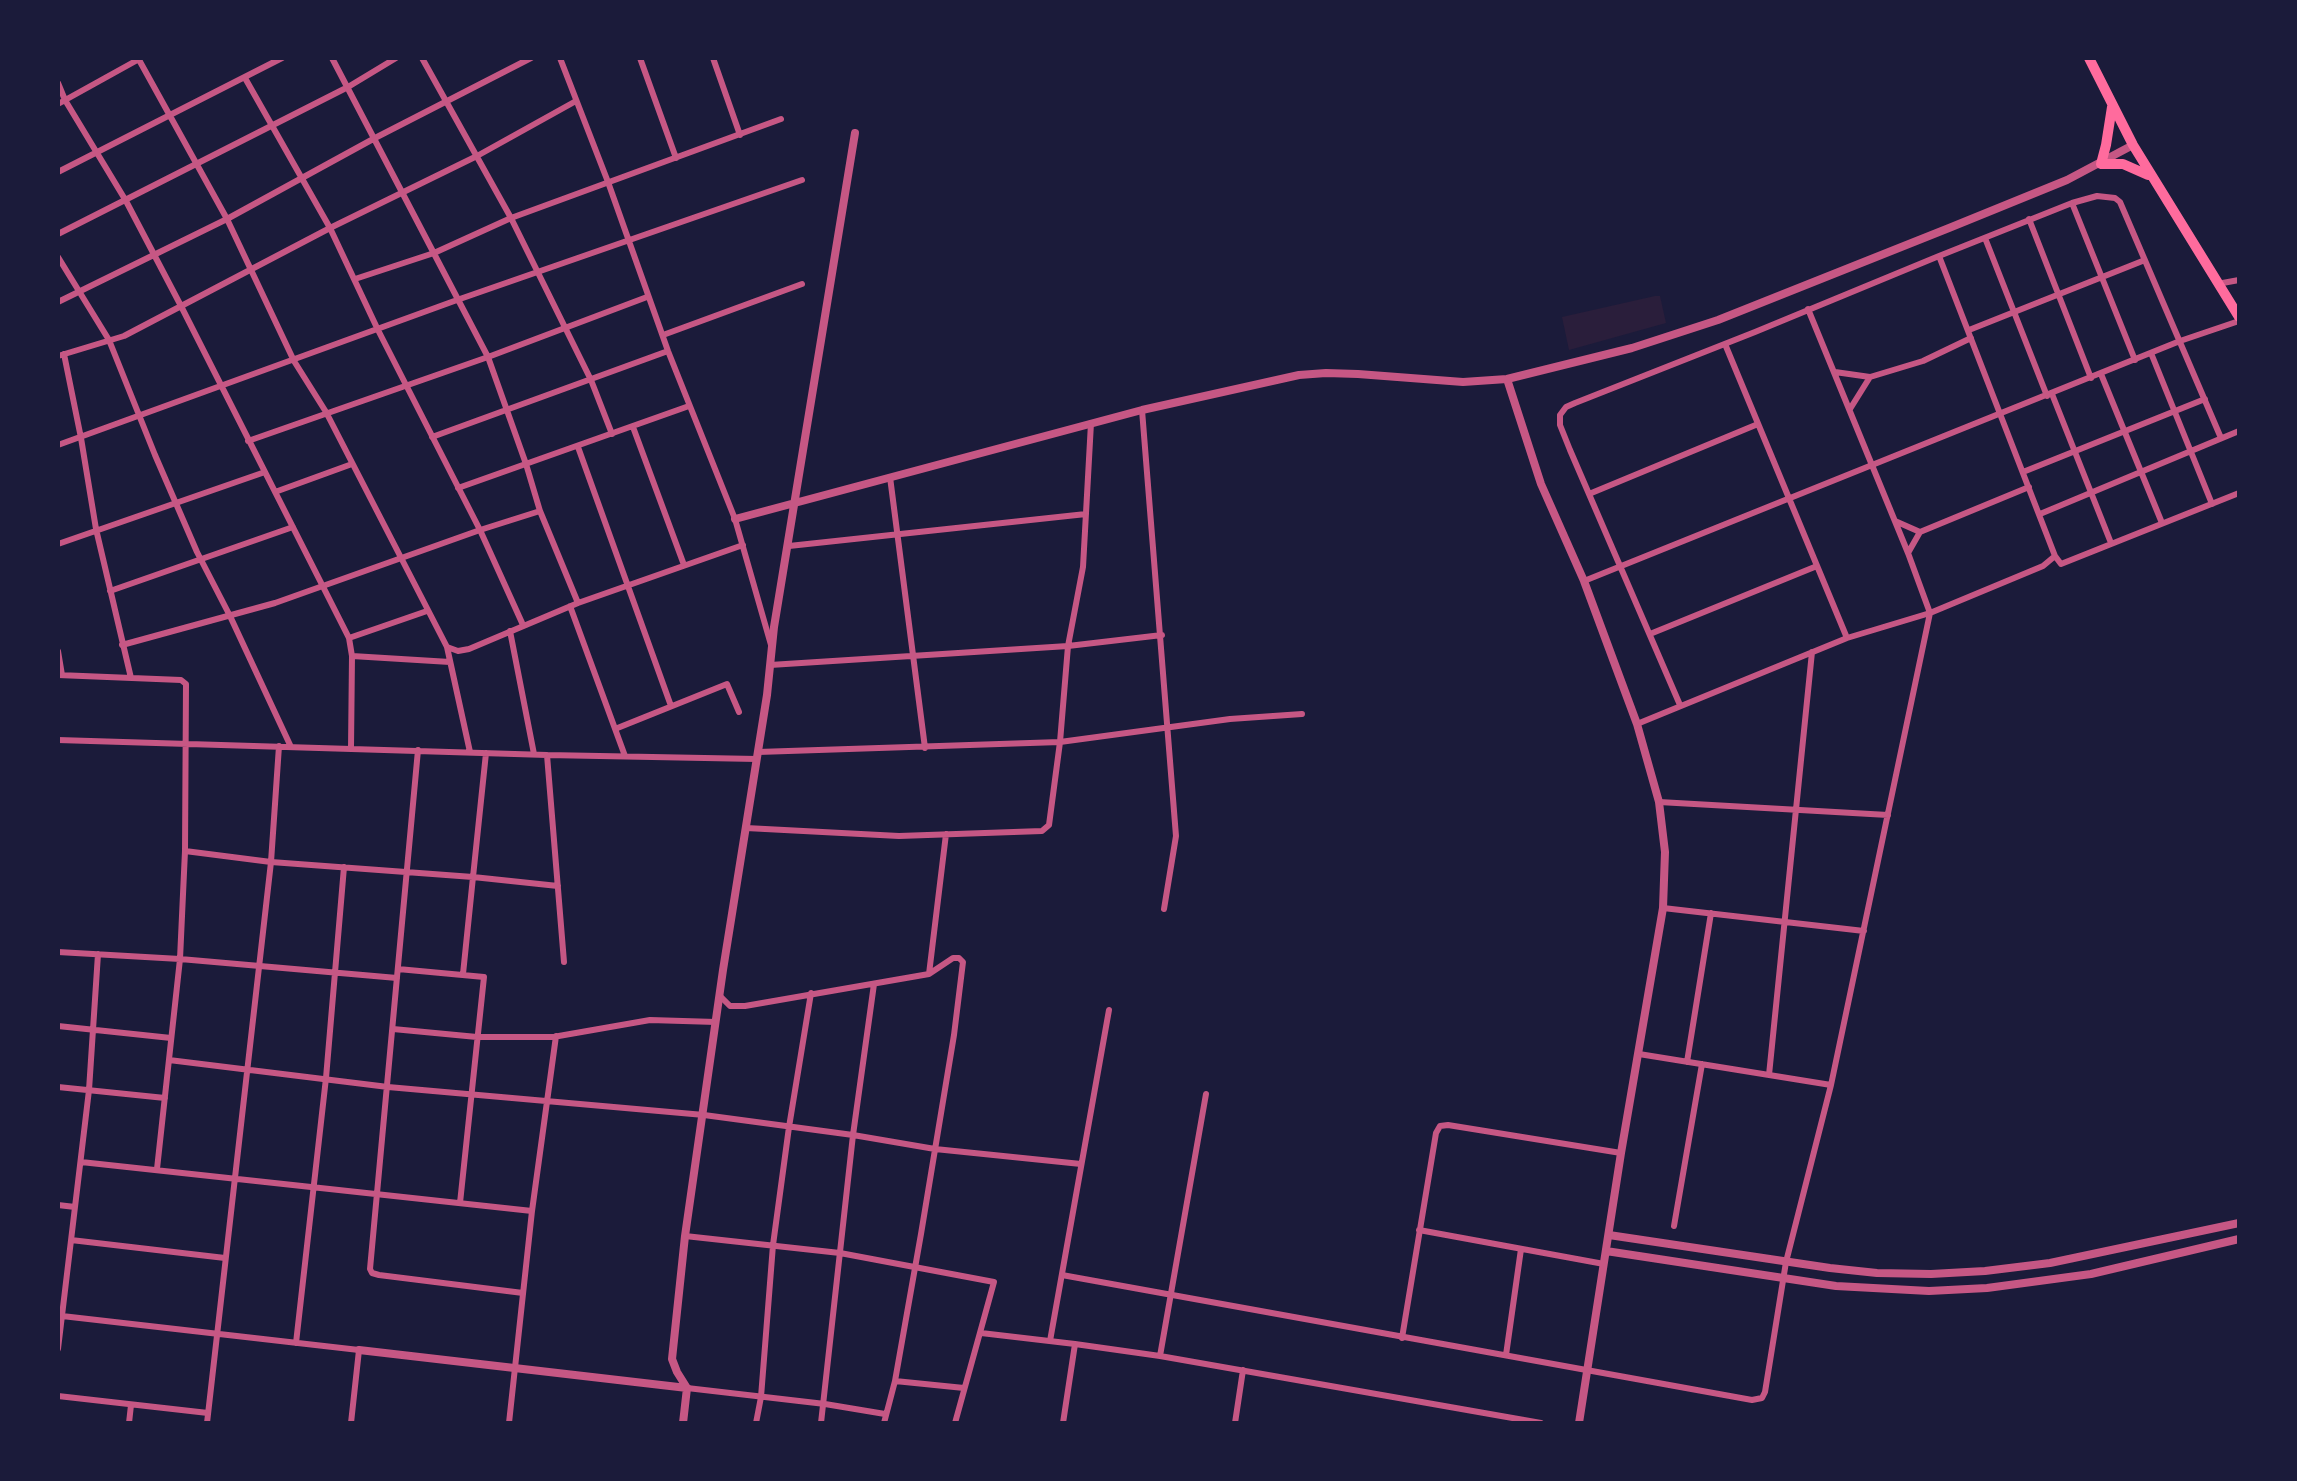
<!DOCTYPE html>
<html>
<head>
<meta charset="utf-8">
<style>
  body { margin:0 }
  #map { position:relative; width:2297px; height:1481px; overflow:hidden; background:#1b1b3a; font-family:Lato,sans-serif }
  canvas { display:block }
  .frame { position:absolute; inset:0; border:60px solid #1b1b3a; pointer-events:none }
</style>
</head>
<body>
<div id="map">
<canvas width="2297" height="1481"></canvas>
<div class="frame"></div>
</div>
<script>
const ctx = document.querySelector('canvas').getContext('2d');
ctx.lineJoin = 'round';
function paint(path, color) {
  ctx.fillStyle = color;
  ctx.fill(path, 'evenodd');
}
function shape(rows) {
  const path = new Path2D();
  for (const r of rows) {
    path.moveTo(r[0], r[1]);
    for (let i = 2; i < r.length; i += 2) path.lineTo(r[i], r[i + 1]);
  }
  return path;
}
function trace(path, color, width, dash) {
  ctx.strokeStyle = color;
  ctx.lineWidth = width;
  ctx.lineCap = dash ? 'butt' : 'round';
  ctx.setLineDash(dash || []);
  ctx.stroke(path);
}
const green = shape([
  [1655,296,1660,296,1666,323,1569,350,1562,317]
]);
const minor = shape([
  [138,58,227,219,294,361,326,412,447,647,458,651,469,649,578,603,743,545],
  [422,58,511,218,591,380,612,434],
  [560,58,608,182,668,351,735,519,771,645],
  [640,58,676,158],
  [713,58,740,135],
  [245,78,330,228,378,330,480,530,523,625],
  [58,83,65,100,126,201,181,306,349,638,352,656,351,748],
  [58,104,141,58],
  [58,172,282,58],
  [2072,203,2135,360],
  [2029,219,2091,378],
  [58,234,348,87,396,58],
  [1985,238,2047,396],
  [1939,256,2072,203,2097,196,2115,198,2120,202,2221,438],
  [58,257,109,340,155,455,197,552,230,616,291,747],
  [355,279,434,253,511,218,781,119],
  [2217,284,2239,280],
  [58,302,227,219,375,138,531,58],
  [1969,330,2145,260],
  [663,335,802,284],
  [1725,344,1847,638],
  [2151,353,2212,504],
  [64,354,81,438,96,529,131,678],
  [58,356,124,336,330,228,477,156,576,101],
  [1835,372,1870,377],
  [2101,374,2162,523],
  [2052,394,2111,543],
  [1850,409,1870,377,1923,361,1971,338],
  [1142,410,1176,836,1164,909],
  [633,427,684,565],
  [432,437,668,351],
  [248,441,488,357,647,297],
  [58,445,457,300,802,180],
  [578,447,671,706],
  [2023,472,2205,399],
  [890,477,925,748],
  [458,488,689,406],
  [275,492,352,464],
  [1589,494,1758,424],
  [540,511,578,603],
  [2040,514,2239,431],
  [1895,521,1920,532],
  [58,544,265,472],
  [789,546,1086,514],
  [1908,553,1920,532,2029,487],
  [2055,556,2061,564,2239,493],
  [1584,581,2180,341,2239,321],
  [110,591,293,527],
  [570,606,625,756],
  [510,631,534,754],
  [1650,634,1817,566],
  [349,638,427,611],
  [122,645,275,603,480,530,540,511,526,464,488,357,332,58],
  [447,647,470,752],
  [58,651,62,675],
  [352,656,450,662],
  [770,665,1068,646,1162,635],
  [58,675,181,680,186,684,185,851,180,959,157,1169],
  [1637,724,1847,638,1930,613,2043,566,2055,556,1939,256,1755,332,1575,403,1566,407,1560,415,1560,425,1570,450,1680,705],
  [615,729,727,684,739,712],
  [58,740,547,755,757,759],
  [418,750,370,1269,372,1273,379,1275,523,1293],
  [758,752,1060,742,1230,719,1302,714],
  [547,755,564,962],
  [1659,802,1888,815],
  [746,828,899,836,1042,831,1049,825,1060,742,1068,646,1083,567,1091,423],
  [185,851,271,862,473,877,486,753],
  [1663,908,1864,931],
  [58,952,180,959,397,978],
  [398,969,484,977,460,1203],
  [463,974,473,877,558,886],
  [929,974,946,834],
  [720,996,730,1006,745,1006,929,974,953,958,959,958,963,962,954,1035,921,1234,895,1381,884,1423],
  [58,1026,171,1038],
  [393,1029,477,1037,553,1037,650,1020,716,1022],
  [1639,1054,1831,1085],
  [169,1060,388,1087,704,1115,853,1135,935,1149,1081,1164],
  [1687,1062,1711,913],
  [1769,1075,1812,652],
  [58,1087,165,1098],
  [81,1162,532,1211],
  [58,1205,75,1207],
  [1674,1226,1702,1064],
  [1419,1230,1604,1264],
  [685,1236,840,1253,994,1282,955,1423],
  [71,1240,225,1258],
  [1062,1275,1752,1400,1762,1398,1765,1392,1786,1262,1831,1085,1930,613,1908,553,1808,309],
  [62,1316,359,1350,351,1423],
  [981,1333,1075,1344,1063,1423],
  [1402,1338,1436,1133,1440,1126,1448,1125,1621,1153],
  [1050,1341,1109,1010],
  [296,1343,326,1078,344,867],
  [1075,1344,1160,1356,1541,1423],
  [58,1349,89,1090,98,954],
  [1506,1355,1521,1249],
  [1160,1356,1206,1094],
  [895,1381,964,1388],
  [687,1388,825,1404,885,1414],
  [58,1396,208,1413],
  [129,1423,131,1405],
  [207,1423,271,862,279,746],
  [509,1423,532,1211,556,1036],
  [756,1423,761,1397,773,1245,789,1127,811,993],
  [821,1423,853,1135,874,984],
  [1235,1423,1243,1370]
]);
const tertiary = shape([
  [1507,379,1541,484,1584,581,1637,724,1659,802,1665,852,1663,908,1621,1153,1579,1423],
  [735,519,1142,410,1299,375,1326,373,1358,374,1463,382,1507,379,1632,348,1718,320,1949,228,2067,180,2133,145],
  [1609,1235,1830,1268,1877,1273,1931,1274,1985,1271,2050,1263,2239,1223],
  [1606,1251,1836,1286,1929,1291,1987,1288,2091,1274,2239,1239],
  [359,1350,687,1388],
  [683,1423,687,1388,677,1372,672,1359,685,1236,723,970,767,695,774,627,855,133]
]);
const primary = shape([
  [2089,58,2133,145,2239,317],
  [2112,107,2106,145,2101,164,2123,164,2148,175]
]);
paint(green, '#2a1e3b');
trace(minor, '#c65784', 6);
trace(tertiary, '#c65784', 8);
trace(primary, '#ff6b9d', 10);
</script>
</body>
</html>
